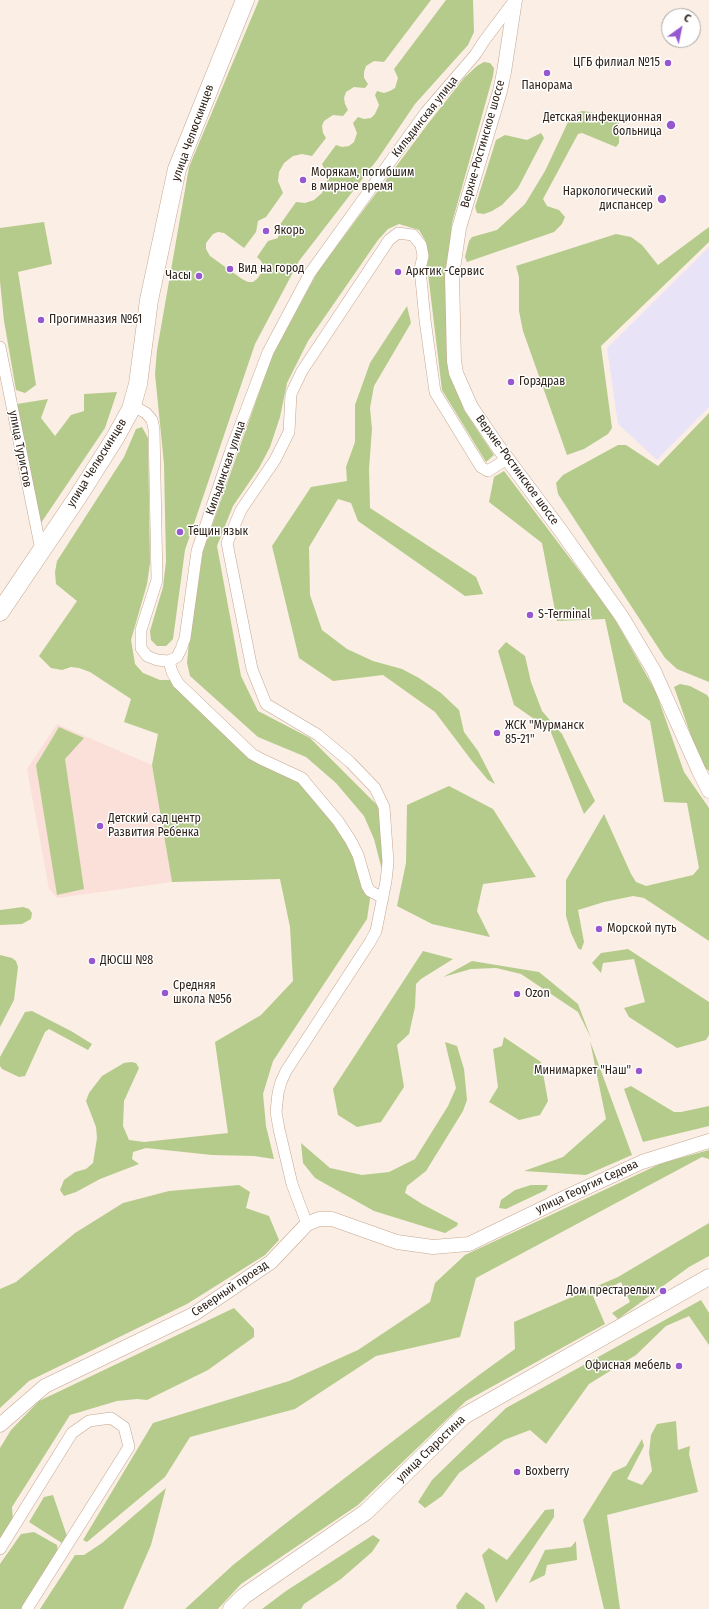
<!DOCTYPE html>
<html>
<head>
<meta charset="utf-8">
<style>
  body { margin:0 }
  #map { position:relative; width:709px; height:1609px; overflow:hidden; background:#fbeee4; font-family:"Fira Sans Condensed",sans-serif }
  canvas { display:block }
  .north { position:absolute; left:661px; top:8px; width:40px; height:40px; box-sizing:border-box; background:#fff; border:1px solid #aca7a3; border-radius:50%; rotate:33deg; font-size:11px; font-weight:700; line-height:16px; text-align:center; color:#2f231a }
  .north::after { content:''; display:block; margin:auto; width:14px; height:18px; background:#9758cf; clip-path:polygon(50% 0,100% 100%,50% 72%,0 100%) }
</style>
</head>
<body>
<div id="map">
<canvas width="709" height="1609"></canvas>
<div class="north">С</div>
</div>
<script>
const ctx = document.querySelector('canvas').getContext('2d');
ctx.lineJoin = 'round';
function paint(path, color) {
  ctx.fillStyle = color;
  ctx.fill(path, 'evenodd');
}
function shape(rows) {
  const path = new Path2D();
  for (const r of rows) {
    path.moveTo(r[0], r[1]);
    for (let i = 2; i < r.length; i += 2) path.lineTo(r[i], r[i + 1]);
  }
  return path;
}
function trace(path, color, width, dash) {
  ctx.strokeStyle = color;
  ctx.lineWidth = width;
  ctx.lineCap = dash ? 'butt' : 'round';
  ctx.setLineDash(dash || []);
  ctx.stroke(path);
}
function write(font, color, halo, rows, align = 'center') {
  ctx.font = font + ' "Fira Sans Condensed",sans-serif';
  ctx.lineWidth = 3;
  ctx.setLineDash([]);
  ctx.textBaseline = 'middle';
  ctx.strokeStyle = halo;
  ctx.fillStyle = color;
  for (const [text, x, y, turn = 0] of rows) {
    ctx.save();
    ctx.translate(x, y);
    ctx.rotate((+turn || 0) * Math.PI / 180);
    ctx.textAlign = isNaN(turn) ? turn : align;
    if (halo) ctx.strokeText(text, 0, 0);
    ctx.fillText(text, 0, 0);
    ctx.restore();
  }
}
const industrial = shape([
  [709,247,709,407,657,460,618,424,607,348]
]);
const education = shape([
  [57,724,152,765,172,882,57,898,49,889,27,769]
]);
const green = shape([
  [259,0,431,0,384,62,374,61,366,66,364,72,364,78,368,84,365,88,354,87,346,92,344,98,345,104,348,110,343,116,333,115,324,121,322,126,323,133,326,138,312,156,302,154,293,156,284,163,279,172,278,181,283,193,266,217,258,221,256,232,244,248,224,233,218,232,213,234,206,243,206,249,210,256,242,279,248,282,253,282,257,279,262,272,263,266,261,261,257,257,268,241,278,238,279,226,296,202,305,203,314,200,322,193,327,182,326,173,322,164,336,145,342,147,349,146,354,142,357,133,353,123,358,117,364,119,371,118,375,114,379,105,375,95,377,91,384,93,390,91,395,88,398,78,394,69,446,0,473,0,474,32,468,45,415,104,377,160,299,261,255,344,185,550,173,639,166,646,157,646,151,640,150,631,163,587,166,561,164,464,155,374,157,350,189,167],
  [484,62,490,63,494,68,493,76,452,223,447,272,447,361,464,410,494,455,486,462,442,390,427,265,429,256,425,240,419,230,399,224,388,229,378,240,308,341,287,383,280,417,270,447,259,468,233,506,217,546,241,676,258,711,310,738,385,813,382,870,374,839,364,816,336,783,306,757,258,737,190,676,187,663,189,642,203,551,272,356,318,271,427,125,464,78,477,66],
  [582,111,613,115,619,120,619,143,616,147,582,133,578,134,543,199,547,206,559,210,565,217,562,224,554,232,467,262,465,257,469,241,472,237,497,230,525,204,545,171,568,122,574,114],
  [541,133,544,138,518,188,502,205,492,211,484,214,477,213,475,207,496,140,505,135,527,140],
  [44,222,52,264,18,272,36,385,25,393,16,390,4,321,0,281,0,228],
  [709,227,709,242,601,346,612,428,608,434,584,449,567,455,523,331,519,311,519,277,516,266,616,234,631,237,642,245,658,265],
  [407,306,411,323,374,386,370,408,372,429,369,469,370,508,476,577,483,594,465,596,358,521,351,503,338,499,309,547,310,595,322,630,347,649,373,661,402,669,419,678,441,693,459,710,464,732,478,751,495,784,488,780,472,761,435,712,383,675,333,681,299,658,272,546,311,487,347,481,346,467,355,442,355,405,370,363],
  [117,392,105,428,41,523,17,404,48,399,41,418,55,436,71,415,84,411,84,394],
  [709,413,709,682,677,669,665,658,558,494,556,483,563,475,618,445,626,445,658,466],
  [142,427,148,438,150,563,147,584,131,640,135,664,143,673,160,680,179,680,246,749,297,772,326,802,368,877,370,899,367,919,273,1061,263,1094,266,1126,274,1159,254,1156,212,1155,146,1148,133,1152,132,1159,139,1164,100,1179,76,1192,64,1196,60,1190,64,1180,75,1172,86,1169,93,1163,97,1138,96,1127,86,1101,89,1093,102,1076,124,1063,131,1062,136,1063,139,1068,124,1101,123,1126,129,1140,144,1142,228,1133,215,1042,261,1015,293,981,290,927,280,879,172,882,152,765,158,734,124,722,131,699,90,672,79,668,71,667,62,670,51,668,39,656,77,601,56,584,55,572,57,561,124,457,136,429],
  [504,471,612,614,656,692,684,772,709,808,709,941,644,898,633,896,604,902,578,910,584,942,581,950,578,948,571,933,566,916,566,880,604,814,631,874,636,882,646,886,693,875,699,868,687,803,664,802,650,721,623,702,605,619,557,621,542,543,489,502,494,477],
  [506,642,525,656,531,682,542,711,562,734,595,801,584,814,550,730,514,705,498,651],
  [680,684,690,686,707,695,709,698,709,771,705,768,695,747,674,687],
  [59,727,84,738,65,759,84,889,57,895,36,765],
  [449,786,493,809,536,877,483,884,477,911,490,937,432,924,397,906,406,863,407,805],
  [23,907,29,909,32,913,31,919,22,924,0,925,0,910],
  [628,949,709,1002,709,1035,706,1040,677,1048,629,1017,624,1008,645,1002,634,959,603,963,601,973,592,963,601,953],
  [423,951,453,959,421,979,416,984,415,1007,409,1034,397,1045,404,1087,381,1122,357,1127,338,1115,333,1089],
  [0,955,12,958,16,961,18,967,14,1000,0,1027],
  [472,961,539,972,578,1004,591,1038,578,1012,521,974,496,968,471,969,443,977],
  [32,1011,71,1031,92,1044,88,1050,49,1029,45,1032,25,1076,19,1077,2,1069,0,1066,0,1057,25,1012],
  [504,1037,541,1062,548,1101,540,1115,519,1120,489,1102,498,1087,493,1049,502,1046],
  [590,1041,632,1155,586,1175,524,1171,563,1157,606,1119],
  [445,1042,457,1046,464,1069,467,1100,463,1111,426,1171,407,1186,405,1193,422,1204,458,1223,457,1226,445,1233,374,1211,315,1178,303,1163,301,1143,330,1168,362,1175,389,1172,415,1159,448,1106,456,1088],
  [631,1086,674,1112,681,1112,709,1106,709,1126,643,1142,624,1089],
  [709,1150,709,1159,702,1157,476,1278,460,1337,376,1356,295,1409,190,1437,165,1477,87,1542,83,1540,153,1423,289,1381,358,1350,430,1302,435,1283,465,1255,662,1163],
  [239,1185,250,1192,246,1208,269,1216,279,1240,265,1255,187,1304,29,1381,0,1408,0,1289,16,1282,75,1233,123,1203,169,1191],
  [531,1185,548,1185,546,1190,506,1209,499,1208,501,1200,515,1190],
  [709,1223,709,1256,689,1267,618,1319,612,1313,630,1302,621,1282,593,1296,605,1324,466,1401,358,1505,241,1584,218,1609,185,1609,233,1565,281,1527,479,1375,515,1349,514,1322,618,1277],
  [701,1300,709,1313,709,1345,689,1316,666,1326,636,1355,589,1384,546,1444,530,1430,504,1440,459,1473,442,1496,425,1508,418,1502,432,1480,506,1408],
  [234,1308,254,1329,254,1337,208,1370,147,1400,137,1399,117,1401,70,1415,12,1507,13,1522,0,1539,0,1448,11,1430,39,1401],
  [676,1421,678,1450,690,1446,689,1454,698,1492,607,1515,620,1609,604,1609,583,1520,613,1472,626,1466,642,1439,644,1446,627,1479,642,1485,652,1471,649,1453,651,1435,657,1424],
  [166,1488,151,1545,123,1609,40,1609,75,1555,84,1555,102,1543],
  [53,1495,68,1539,65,1545,29,1522,44,1497],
  [554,1509,554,1517,496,1603,482,1555,489,1548,507,1560,545,1510],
  [34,1532,57,1545,58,1555,25,1609,0,1609,0,1564,21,1534],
  [373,1535,380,1540,372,1552,341,1579,304,1604,301,1609,262,1609,286,1591],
  [576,1541,577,1560,547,1565,545,1575,529,1583,545,1550,571,1547],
  [466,1592,484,1605,485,1609,457,1609,456,1606]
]);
const minor = shape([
  [0,347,41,550],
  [131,409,139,409,146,413,152,420,154,429,157,580,141,630,141,648,147,656,157,660,169,661,177,657,181,649,185,638,197,551,231,450,268,352,310,273,426,112,475,55,484,41,514,1],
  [169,661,172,672,178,683,252,754,261,759,302,778,306,783,338,821,351,841,358,855,367,886,370,891,383,898],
  [307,1224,292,1184,279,1129,276,1112,278,1093,281,1082,286,1071,370,942,376,931,386,881,388,862,384,807,375,788,350,762,318,735,266,704,252,669,227,543,241,510,275,460,289,432,291,394,302,371,389,240,398,233,413,235,421,245,423,256,420,269,425,320,435,392,481,467,488,471,507,459],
  [0,1549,72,1433,89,1421,111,1418,124,1427,129,1447,27,1609]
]);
const tertiary = shape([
  [515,0,504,72,500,91,459,228,452,276,454,361,456,373,471,407,499,448,561,531,622,617,654,671,699,771,709,791],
  [0,1425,45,1386,194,1314,271,1262,307,1224,319,1219,332,1219,397,1242,433,1247,469,1244,566,1197,642,1162,709,1141]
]);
const secondary = shape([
  [231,1609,244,1596,366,1512,464,1416,709,1277]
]);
const primary = shape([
  [0,612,79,495,115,438,131,409,138,384,149,300,177,169,245,0]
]);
const markers = [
  [668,63,4,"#9758cf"],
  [547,73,4,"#9758cf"],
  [671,125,5,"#9758cf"],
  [303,180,4,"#9758cf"],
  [662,199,5,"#9758cf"],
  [266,231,4,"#9758cf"],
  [230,269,4,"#9758cf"],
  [398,272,4,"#9758cf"],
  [199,276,4,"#9758cf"],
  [41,320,4,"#9758cf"],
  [511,382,4,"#9758cf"],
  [180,532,4,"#9758cf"],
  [530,615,4,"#9758cf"],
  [497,733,4,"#9758cf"],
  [100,826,4,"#9758cf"],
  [599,929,4,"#9758cf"],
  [92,961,4,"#9758cf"],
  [165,993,4,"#9758cf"],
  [517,994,4,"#9758cf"],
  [639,1071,4,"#9758cf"],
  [663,1291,4,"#9758cf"],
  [679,1366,4,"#9758cf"],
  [517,1472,4,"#9758cf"]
];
const poiNames = [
  ["ЦГБ филиал №15",660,63,"right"],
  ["Панорама",547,86,"center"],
  ["Детская инфекционная",662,118,"right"],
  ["больница",662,132,"right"],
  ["Морякам, погибшим",311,173],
  ["в мирное время",311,187],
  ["Наркологический",653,192,"right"],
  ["диспансер",653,206,"right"],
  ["Якорь",274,231],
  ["Вид на город",238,269],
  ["Арктик -Сервис",406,272],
  ["Часы",191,276,"right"],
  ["Прогимназия №61",49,320],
  ["Горздрав",519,382],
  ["Тёщин язык",188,532],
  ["S-Terminal",538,615],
  ["ЖСК \"Мурманск",505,726],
  ["85-21\"",505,740],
  ["Детский сад центр",108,819],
  ["Развития Ребенка",108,833],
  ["Морской путь",607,929],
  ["ДЮСШ №8",100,961],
  ["Средняя",173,986],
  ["школа №56",173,1000],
  ["Ozon",525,994],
  ["Минимаркет \"Наш\"",631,1071,"right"],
  ["Дом престарелых",655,1291,"right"],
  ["Офисная мебель",671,1366,"right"],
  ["Boxberry",525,1472]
];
const streetNames = [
  ["Кильдинская улица",425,117,-52],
  ["улица Челюскинцев",193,133,-70],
  ["Верхне-Ростинское шоссе",483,144,-74],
  ["улица Туристов",20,449,79],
  ["улица Челюскинцев",97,463,-58],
  ["Кильдинская улица",226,468,-71],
  ["Верхне-Ростинское шоссе",517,470,54],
  ["улица Георгия Седова",587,1187,-25],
  ["Северный проезд",230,1289,-34],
  ["улица Старостина",431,1449,-44]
];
paint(industrial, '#e9e3f8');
paint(education, '#fae0d9');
paint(green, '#b5cb8b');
trace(minor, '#c5a790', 12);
trace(tertiary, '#c5a790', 15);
trace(secondary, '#c5a790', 17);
trace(primary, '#c5a790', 19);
trace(minor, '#fff', 11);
trace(tertiary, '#fff', 14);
trace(secondary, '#fff', 16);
trace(primary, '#fff', 18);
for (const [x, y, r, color] of markers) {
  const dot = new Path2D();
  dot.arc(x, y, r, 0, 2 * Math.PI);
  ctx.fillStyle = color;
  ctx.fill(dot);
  trace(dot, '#fff', 1.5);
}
write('12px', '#2f231a', '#fff', poiNames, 'left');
write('12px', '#2f231a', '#fff', streetNames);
</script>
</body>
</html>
